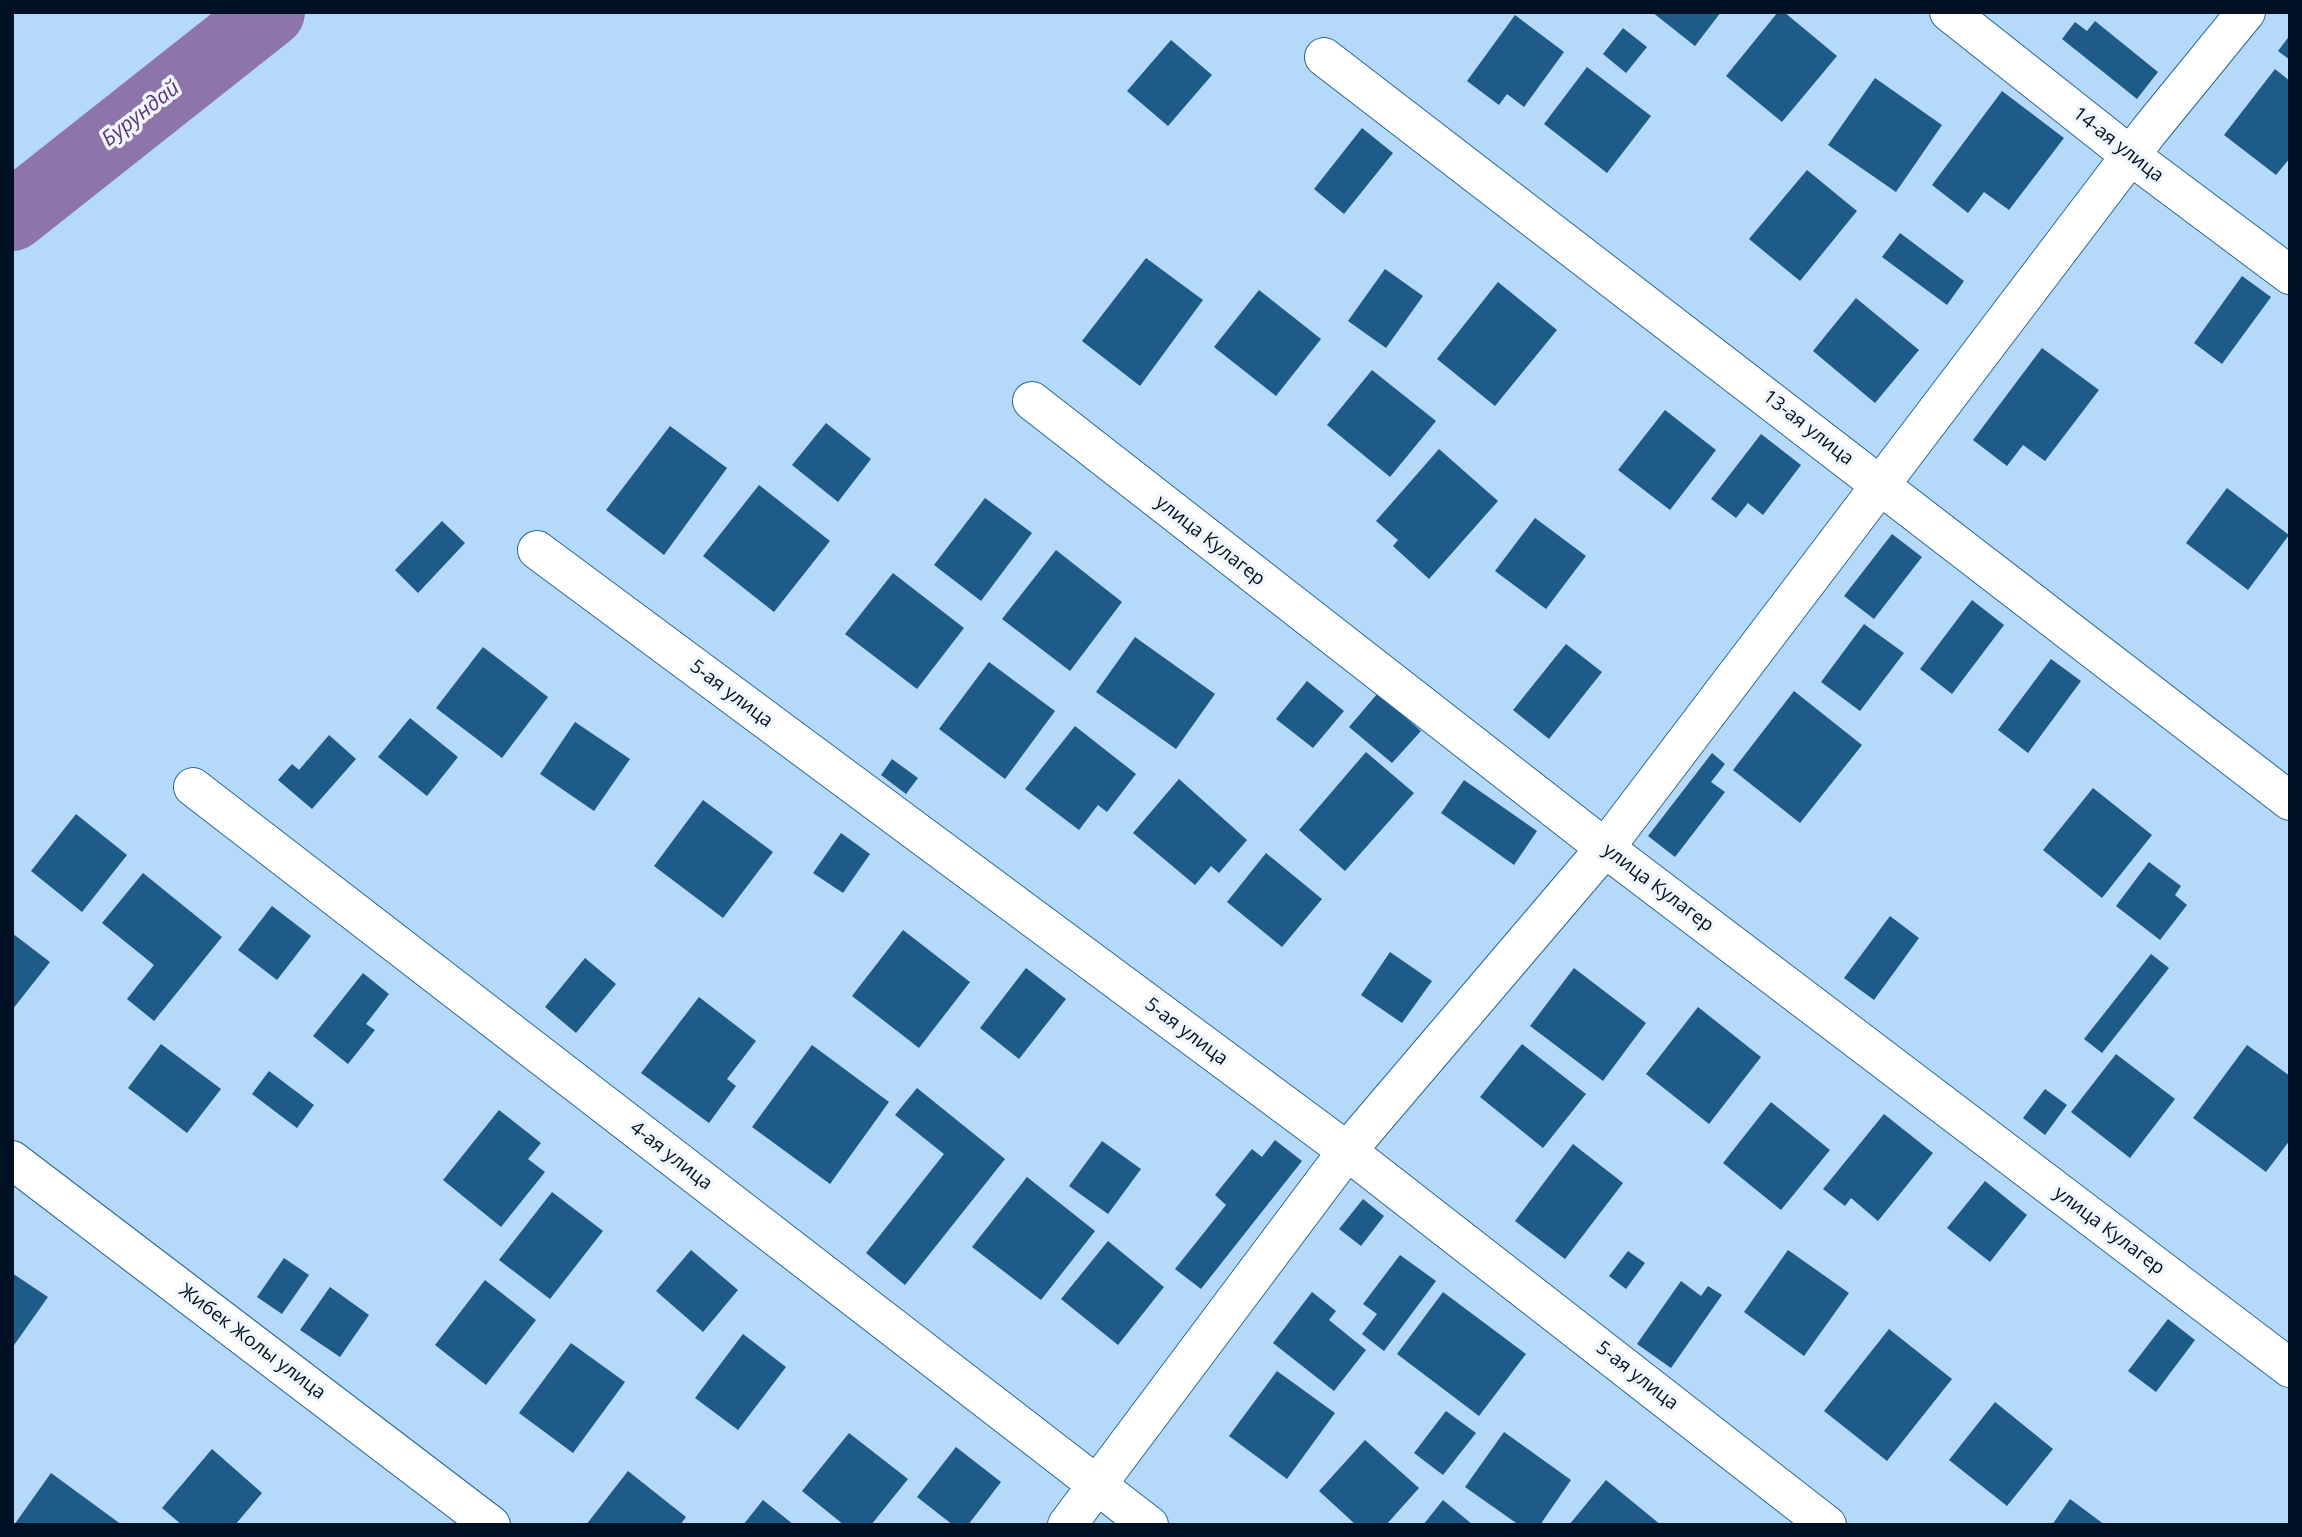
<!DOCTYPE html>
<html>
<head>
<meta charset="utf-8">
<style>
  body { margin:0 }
  #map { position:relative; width:2302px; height:1537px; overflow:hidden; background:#b5d9f9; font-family:"Open Sans",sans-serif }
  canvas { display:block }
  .frame { position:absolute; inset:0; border:14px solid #001123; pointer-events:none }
</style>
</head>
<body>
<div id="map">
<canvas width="2302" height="1537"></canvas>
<div class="frame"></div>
</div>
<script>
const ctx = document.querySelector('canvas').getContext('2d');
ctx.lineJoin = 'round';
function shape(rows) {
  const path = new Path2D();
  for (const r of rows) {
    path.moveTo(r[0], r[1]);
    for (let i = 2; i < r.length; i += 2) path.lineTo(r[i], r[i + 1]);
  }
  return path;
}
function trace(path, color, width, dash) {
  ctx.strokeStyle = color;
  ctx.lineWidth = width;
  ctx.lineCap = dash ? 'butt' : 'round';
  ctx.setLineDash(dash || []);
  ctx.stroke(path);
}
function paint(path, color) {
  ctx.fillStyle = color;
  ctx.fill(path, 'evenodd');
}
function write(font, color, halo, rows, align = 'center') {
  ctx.font = font + ' "Open Sans",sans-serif';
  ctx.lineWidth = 7;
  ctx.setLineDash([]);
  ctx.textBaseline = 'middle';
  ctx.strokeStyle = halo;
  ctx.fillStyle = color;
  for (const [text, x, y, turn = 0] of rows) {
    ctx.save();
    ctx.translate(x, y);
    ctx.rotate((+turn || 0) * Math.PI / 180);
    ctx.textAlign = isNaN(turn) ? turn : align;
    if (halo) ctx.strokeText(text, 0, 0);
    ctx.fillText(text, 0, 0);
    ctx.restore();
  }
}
const river = shape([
  [12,216,270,12]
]);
const building = shape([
  [1652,12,1721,12,1695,46],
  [1778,12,1784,12,1837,56,1782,122,1726,76],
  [1515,15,1564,52,1524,107,1507,94,1499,105,1467,81],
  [2095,21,2158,72,2137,99,2062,39,2075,22,2087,31],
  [1623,28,1647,47,1626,73,1603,54],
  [2290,35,2290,60,2278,51],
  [1171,40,1212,75,1168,126,1127,91],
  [1587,67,1651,116,1607,173,1544,124],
  [2275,69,2290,81,2290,158,2276,175,2224,135],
  [1875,78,1942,125,1896,192,1828,145],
  [2002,91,2064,138,2009,210,1984,192,1968,213,1932,185],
  [1362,128,1393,153,1344,214,1314,189],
  [1807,170,1857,211,1800,281,1749,239],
  [1900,233,1964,281,1947,305,1882,257],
  [1146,258,1203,300,1140,386,1082,341],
  [1385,269,1423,296,1386,348,1348,321],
  [2242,276,2271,297,2222,364,2194,343],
  [1498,282,1557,330,1495,406,1437,359],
  [1259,290,1321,339,1276,396,1214,347],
  [1856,298,1919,350,1875,403,1813,351],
  [2042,348,2099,390,2045,461,2023,445,2007,466,1973,440],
  [1372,370,1436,421,1390,477,1327,425],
  [1665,410,1716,450,1670,510,1618,470],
  [826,423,871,459,838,502,792,465],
  [670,426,727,468,664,555,606,510],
  [1761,434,1801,465,1763,515,1748,503,1736,518,1711,499],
  [1439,449,1498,501,1429,579,1393,546,1398,540,1376,521],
  [759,485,830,541,774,612,703,556],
  [2227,488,2289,535,2248,590,2186,543],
  [985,498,1032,533,981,601,934,565],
  [1535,518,1586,556,1546,609,1495,571],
  [442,521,465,543,418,593,395,570],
  [1892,534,1922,557,1874,619,1844,596],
  [1056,550,1122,602,1070,671,1002,619],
  [893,573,964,628,917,689,845,634],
  [1972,600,2004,625,1952,694,1920,669],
  [1864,624,1904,653,1860,711,1821,682],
  [1135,637,1215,694,1176,749,1096,692],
  [1566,644,1602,672,1549,739,1513,710],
  [483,647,548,697,502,758,436,708],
  [2051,659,2081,681,2028,753,1998,730],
  [989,662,1055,711,1005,779,939,729],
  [1307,681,1344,711,1313,748,1276,719],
  [1794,691,1862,745,1800,823,1733,770],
  [1378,693,1421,731,1392,763,1349,727],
  [410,718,458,757,427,796,378,757],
  [575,722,630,759,594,811,540,774],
  [1075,726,1136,774,1107,812,1098,805,1079,830,1025,789],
  [329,735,356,759,312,809,278,780,292,764,299,770],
  [1366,752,1414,793,1345,871,1299,830],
  [1712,753,1725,764,1711,782,1725,792,1675,857,1648,836],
  [892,759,918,778,906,794,881,775],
  [1179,779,1247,840,1219,873,1211,866,1195,885,1133,833],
  [1464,780,1537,831,1514,865,1441,813],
  [2093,788,2152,835,2102,898,2043,850],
  [703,800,773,852,723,918,654,866],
  [76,814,127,855,82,912,31,871],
  [841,833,870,854,843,893,813,873],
  [1266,853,1322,899,1282,947,1227,902],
  [2149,862,2181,886,2175,895,2187,905,2160,940,2116,906],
  [143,873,222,937,154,1021,127,999,154,965,102,923],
  [272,906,311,936,277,980,238,950],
  [1890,916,1919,938,1874,1000,1844,978],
  [903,930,970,982,919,1048,852,996],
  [12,933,50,962,12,1010],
  [1390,952,1432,981,1402,1023,1361,995],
  [2151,954,2169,968,2102,1053,2084,1039],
  [585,958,616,984,576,1033,545,1007],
  [1026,968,1066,999,1019,1059,980,1028],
  [1574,968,1646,1023,1603,1081,1530,1026],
  [363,973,389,994,366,1024,375,1030,348,1064,313,1036],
  [699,997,756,1041,727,1079,736,1086,709,1123,641,1073],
  [1698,1007,1761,1057,1709,1124,1646,1074],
  [161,1044,221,1089,187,1133,128,1088],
  [1522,1044,1586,1094,1543,1148,1480,1097],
  [812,1045,889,1102,830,1184,752,1127],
  [2247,1045,2290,1076,2290,1140,2266,1172,2193,1118],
  [2116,1054,2175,1099,2130,1158,2071,1112],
  [269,1071,314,1105,297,1128,252,1094],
  [917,1088,1005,1159,905,1285,866,1253,944,1154,895,1115],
  [2045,1089,2067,1105,2045,1135,2023,1118],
  [1771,1102,1830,1150,1781,1210,1723,1163],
  [499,1110,541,1143,528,1159,545,1172,501,1227,443,1180],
  [1884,1114,1933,1153,1878,1221,1851,1198,1845,1206,1823,1189],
  [1275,1140,1302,1161,1201,1289,1175,1269,1226,1205,1215,1195,1252,1149,1262,1157],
  [1102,1141,1141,1169,1108,1214,1069,1186],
  [1573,1144,1623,1183,1565,1259,1515,1221],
  [1027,1177,1095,1231,1041,1300,972,1247],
  [1985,1181,2027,1215,1990,1262,1947,1228],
  [552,1192,603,1231,550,1299,499,1260],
  [1363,1199,1384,1216,1361,1246,1339,1229],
  [1108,1241,1164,1287,1118,1345,1061,1299],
  [691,1250,738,1290,703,1332,656,1291],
  [1788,1250,1849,1293,1804,1356,1744,1312],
  [1628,1251,1645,1263,1626,1289,1609,1276],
  [1400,1255,1436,1281,1384,1351,1362,1334,1377,1314,1363,1304],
  [284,1258,309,1275,282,1314,257,1297],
  [12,1273,48,1297,12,1348],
  [485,1280,536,1320,486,1385,435,1345],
  [1681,1281,1701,1296,1708,1286,1722,1295,1671,1368,1637,1344],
  [330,1287,369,1315,340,1357,300,1330],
  [1312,1292,1336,1311,1329,1320,1366,1350,1334,1391,1273,1343],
  [1443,1292,1526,1354,1479,1416,1397,1354],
  [2168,1319,2195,1340,2156,1392,2128,1371],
  [1889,1329,1952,1379,1887,1461,1824,1411],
  [743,1334,786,1367,738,1430,695,1398],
  [571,1343,625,1382,573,1453,519,1413],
  [1277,1371,1335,1413,1287,1479,1229,1436],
  [1995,1402,2053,1449,2007,1506,1949,1460],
  [1446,1411,1476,1433,1443,1475,1414,1453],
  [1504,1432,1571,1480,1540,1525,1519,1525,1465,1487],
  [849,1433,908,1479,871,1525,844,1525,802,1491],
  [1365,1440,1419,1488,1386,1525,1356,1525,1319,1491],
  [956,1447,1001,1482,968,1525,953,1525,917,1497],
  [212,1449,262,1493,235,1525,182,1525,162,1508],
  [628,1471,686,1517,680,1525,586,1525],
  [51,1473,122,1525,14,1525],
  [1606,1480,1661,1525,1569,1525],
  [2070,1499,2105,1525,2052,1525],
  [763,1500,794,1525,743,1525],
  [1443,1500,1473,1525,1423,1525]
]);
const street = shape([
  [1949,12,2131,156,2290,275],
  [1324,57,2290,801],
  [1032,401,1605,848,2290,1368],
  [537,550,1347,1151,1827,1525],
  [193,787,1149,1525],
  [12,1160,491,1525],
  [1067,1525,1347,1151,1605,848,2149,131,2246,12]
]);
const streetNames = [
  ["14-ая улица",2118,145,38],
  ["13-ая улица",1808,428,38],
  ["улица Кулагер",1210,541,38],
  ["5-ая улица",731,694,37],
  ["улица Кулагер",1658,888,37],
  ["5-ая улица",1186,1032,37],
  ["4-ая улица",671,1156,38],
  ["улица Кулагер",2109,1231,37],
  ["Жибек Жолы улица",252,1342,37],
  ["5-ая улица",1637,1376,38]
];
const waterNames = [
  ["Бурундай",141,114,-38]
];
trace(river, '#8d75a9', 70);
paint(building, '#1e5b88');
trace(street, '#2a6594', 40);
trace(street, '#fff', 38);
write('19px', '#001123', '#f0f6fb', streetNames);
write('italic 21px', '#583779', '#f0f6fb', waterNames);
</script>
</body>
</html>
